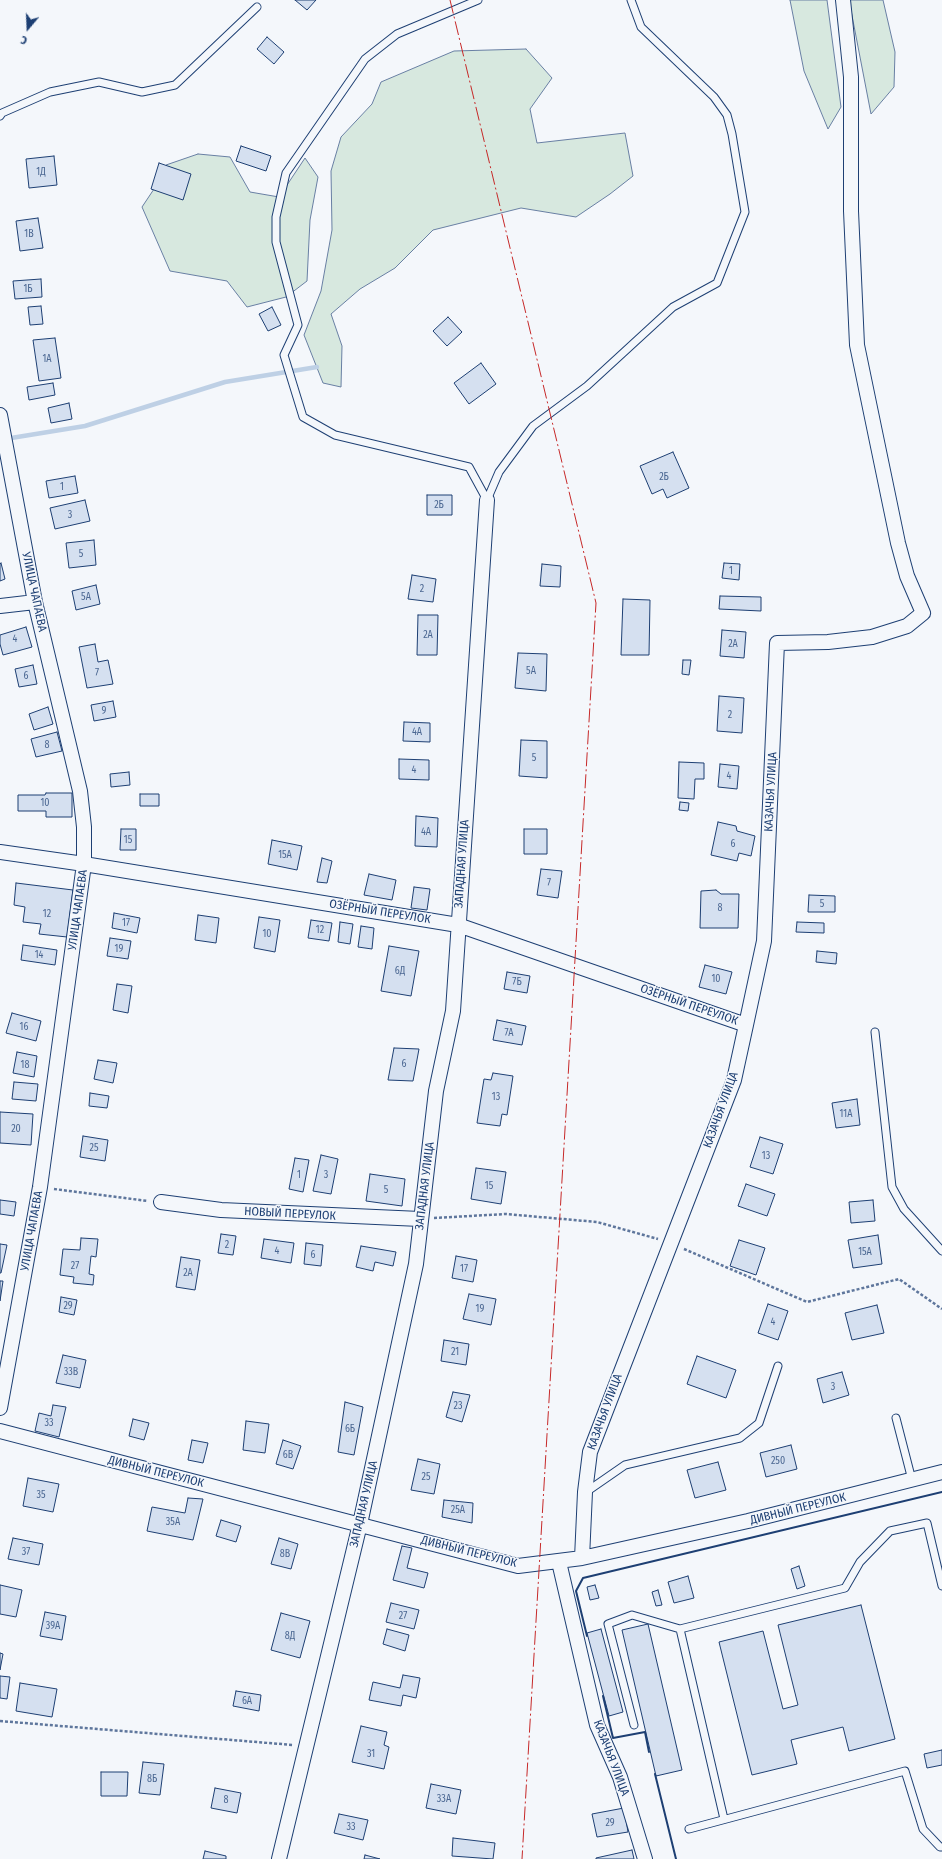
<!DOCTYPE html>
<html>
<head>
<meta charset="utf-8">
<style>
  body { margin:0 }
  #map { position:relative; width:942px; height:1859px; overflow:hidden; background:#f4f7fb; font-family:"Fira Sans Condensed",sans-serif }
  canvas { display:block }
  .north { position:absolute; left:8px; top:8px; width:40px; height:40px; -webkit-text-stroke:3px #f4f7fb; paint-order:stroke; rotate:199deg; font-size:11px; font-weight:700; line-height:16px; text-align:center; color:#1d3f73 }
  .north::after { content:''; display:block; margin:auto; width:14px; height:18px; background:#1d3f73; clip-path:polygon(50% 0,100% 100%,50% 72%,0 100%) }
</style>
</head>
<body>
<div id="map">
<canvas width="942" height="1859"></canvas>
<div class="north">С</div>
</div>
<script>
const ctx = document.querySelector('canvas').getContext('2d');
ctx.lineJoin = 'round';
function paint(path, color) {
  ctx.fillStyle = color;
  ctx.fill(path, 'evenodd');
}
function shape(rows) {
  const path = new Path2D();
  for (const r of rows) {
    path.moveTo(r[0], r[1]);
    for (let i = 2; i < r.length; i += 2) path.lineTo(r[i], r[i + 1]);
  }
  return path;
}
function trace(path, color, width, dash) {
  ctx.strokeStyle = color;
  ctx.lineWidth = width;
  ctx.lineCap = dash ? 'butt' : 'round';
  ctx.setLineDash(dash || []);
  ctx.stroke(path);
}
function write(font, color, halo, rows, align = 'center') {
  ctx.font = font + ' "Fira Sans Condensed",sans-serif';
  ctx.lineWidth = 3;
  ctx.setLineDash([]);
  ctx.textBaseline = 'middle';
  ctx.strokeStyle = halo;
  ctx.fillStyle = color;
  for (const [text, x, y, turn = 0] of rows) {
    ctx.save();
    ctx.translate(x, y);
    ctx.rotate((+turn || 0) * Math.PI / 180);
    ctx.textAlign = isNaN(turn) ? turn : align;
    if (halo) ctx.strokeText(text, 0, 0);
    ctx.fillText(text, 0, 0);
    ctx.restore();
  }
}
const green = shape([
  [790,0,827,0,841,107,828,129,804,71,790,0],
  [849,0,883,0,895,52,894,87,871,114,849,0],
  [526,49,552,78,530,109,537,143,625,133,633,176,610,194,576,217,521,208,433,230,395,268,360,289,331,314,342,346,341,387,323,383,304,335,321,291,332,230,331,171,341,137,372,104,381,82,454,51,526,49],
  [198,154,230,157,250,192,279,197,305,158,318,177,310,220,307,281,286,297,247,307,227,281,170,271,142,207,156,186,166,165,198,154]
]);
const stream = shape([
  [5,439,85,426,225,382,317,367]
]);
const building = shape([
  [295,0,316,0,307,10,295,0],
  [267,37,284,52,274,64,257,49,267,37],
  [241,146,271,156,266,171,236,161,241,146],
  [54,156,57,185,29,188,26,159,54,156],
  [159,163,191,174,183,200,151,189,159,163],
  [38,218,43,248,20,251,16,221,38,218],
  [41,279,42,297,15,299,13,281,41,279],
  [41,306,43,324,30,325,28,307,41,306],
  [272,307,281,325,268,331,259,314,272,307],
  [448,317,462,332,447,346,433,331,448,317],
  [55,338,61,378,39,381,33,340,55,338],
  [481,363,496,384,469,404,454,383,481,363],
  [53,383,55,395,29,400,27,387,53,383],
  [69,403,72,419,51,423,48,408,69,403],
  [673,452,689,488,667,498,663,489,652,494,640,466,673,452],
  [75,476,78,493,49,498,46,481,75,476],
  [427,495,452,495,452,515,427,515,427,495],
  [85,500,90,521,55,529,50,508,85,500],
  [94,540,96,565,69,568,66,543,94,540],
  [1,563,5,579,0,581,0,564,1,563],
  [724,563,740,564,739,580,722,578,724,563],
  [542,564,561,566,560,587,540,586,542,564],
  [412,575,436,579,433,602,408,599,412,575],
  [96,585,100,604,76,610,72,591,96,585],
  [720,596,761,597,761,611,719,609,720,596],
  [623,599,650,600,649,655,621,655,623,599],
  [418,615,438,615,437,655,417,655,418,615],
  [26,627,32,647,3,655,0,644,0,635,26,627],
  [722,630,746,632,744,658,720,656,722,630],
  [95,644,98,662,108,660,113,684,87,688,79,647,95,644],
  [518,653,547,654,546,691,515,688,518,653],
  [683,660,691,660,689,675,682,674,683,660],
  [33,665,37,684,19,687,15,669,33,665],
  [719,696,744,698,742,733,717,731,719,696],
  [113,701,116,717,94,721,91,705,113,701],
  [48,707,53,724,34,730,29,714,48,707],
  [404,722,430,723,430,742,403,741,404,722],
  [57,732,62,751,36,757,31,739,57,732],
  [521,740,547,741,547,778,519,776,521,740],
  [399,759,429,760,429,780,399,779,399,759],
  [679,762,704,763,704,779,695,779,694,799,678,798,679,762],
  [720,764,739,766,737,789,718,787,720,764],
  [129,772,130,785,111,787,110,774,129,772],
  [46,793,72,793,72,817,46,817,46,811,18,811,18,795,45,795,46,793],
  [140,794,159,794,159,806,140,806,140,794],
  [680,802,689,803,688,811,679,810,680,802],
  [416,816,438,818,437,847,415,846,416,816],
  [718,822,736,826,737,831,755,836,751,856,739,853,737,861,711,855,718,822],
  [121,829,136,829,136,850,120,850,121,829],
  [524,829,547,829,547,854,524,854,524,829],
  [272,840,302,846,297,870,268,864,272,840],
  [322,858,332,861,327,883,317,882,322,858],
  [541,869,562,871,558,898,537,895,541,869],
  [369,874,396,880,392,900,364,895,369,874],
  [16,883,73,890,67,937,39,934,41,924,23,922,25,907,14,905,16,883],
  [414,887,430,889,427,910,411,908,414,887],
  [716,890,721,894,739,894,738,928,700,928,701,891,716,890],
  [809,895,835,896,835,912,808,912,809,895],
  [114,913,140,918,137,933,112,928,114,913],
  [198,915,219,918,216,943,195,940,198,915],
  [259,917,280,920,275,952,254,948,259,917],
  [311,920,332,923,329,941,308,938,311,920],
  [340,922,353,924,350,944,338,942,340,922],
  [797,922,824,923,824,933,796,932,797,922],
  [361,926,374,928,372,949,358,947,361,926],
  [110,938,131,941,128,959,107,956,110,938],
  [23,945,57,950,55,965,21,960,23,945],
  [389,946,419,951,411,996,381,991,389,946],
  [817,951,837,953,836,964,816,962,817,951],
  [705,965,732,972,726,994,699,987,705,965],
  [507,972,530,976,527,993,504,989,507,972],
  [117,984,132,986,128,1013,113,1010,117,984],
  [12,1013,41,1021,36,1041,6,1033,12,1013],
  [497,1020,526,1026,522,1045,493,1040,497,1020],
  [394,1048,419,1049,413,1081,388,1080,394,1048],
  [17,1052,37,1056,34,1077,13,1073,17,1052],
  [98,1060,117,1063,113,1083,94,1079,98,1060],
  [493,1073,513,1076,507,1115,502,1114,500,1126,477,1123,484,1079,491,1080,493,1073],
  [14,1082,38,1084,36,1101,12,1099,14,1082],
  [90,1093,109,1096,107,1108,89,1106,90,1093],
  [857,1099,860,1125,836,1128,832,1103,857,1099],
  [0,1112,33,1114,31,1145,0,1143,0,1112],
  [83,1136,108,1140,105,1161,80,1157,83,1136],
  [760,1137,783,1144,773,1174,750,1167,760,1137],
  [321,1155,338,1159,331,1194,313,1191,321,1155],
  [295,1158,309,1160,303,1192,289,1189,295,1158],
  [476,1168,506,1172,501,1204,471,1199,476,1168],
  [370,1174,405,1179,402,1206,366,1201,370,1174],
  [746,1184,775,1194,767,1216,738,1206,746,1184],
  [0,1200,16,1202,14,1216,0,1214,0,1200],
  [873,1200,875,1221,851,1223,849,1202,873,1200],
  [221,1234,236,1236,233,1255,218,1253,221,1234],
  [878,1235,882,1264,853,1268,848,1240,878,1235],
  [81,1238,98,1239,96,1257,91,1256,89,1274,94,1275,93,1285,73,1283,74,1277,60,1275,63,1249,80,1250,81,1238],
  [264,1239,294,1243,291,1263,261,1258,264,1239],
  [739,1240,765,1248,756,1275,730,1266,739,1240],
  [306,1243,323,1245,321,1266,304,1264,306,1243],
  [0,1244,7,1245,1,1273,0,1273,0,1244],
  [361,1246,396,1252,393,1266,375,1262,373,1271,356,1267,361,1246],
  [456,1256,477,1260,473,1282,452,1278,456,1256],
  [181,1257,200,1260,195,1290,176,1287,181,1257],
  [0,1281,3,1281,0,1301,0,1281],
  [469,1294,496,1299,491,1325,463,1319,469,1294],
  [61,1297,77,1300,74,1315,59,1312,61,1297],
  [768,1304,788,1311,778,1340,758,1333,768,1304],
  [877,1305,884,1333,852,1340,845,1313,877,1305],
  [444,1340,469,1344,466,1365,441,1361,444,1340],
  [63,1355,86,1360,80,1388,56,1383,63,1355],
  [697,1356,736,1370,726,1398,687,1384,697,1356],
  [842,1372,849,1395,823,1403,817,1379,842,1372],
  [453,1392,470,1395,462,1422,446,1417,453,1392],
  [345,1402,363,1407,354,1455,338,1452,345,1402],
  [53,1405,66,1407,59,1437,35,1431,39,1413,51,1416,53,1405],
  [133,1419,149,1423,144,1440,129,1436,133,1419],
  [246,1421,269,1424,265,1453,243,1450,246,1421],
  [192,1440,208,1443,203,1463,188,1460,192,1440],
  [283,1440,301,1446,293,1469,276,1464,283,1440],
  [791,1445,797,1469,766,1477,760,1453,791,1445],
  [418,1459,440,1464,434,1494,411,1490,418,1459],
  [718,1462,726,1490,695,1498,687,1470,718,1462],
  [28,1478,59,1484,53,1512,23,1506,28,1478],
  [188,1498,203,1499,193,1540,147,1531,152,1507,185,1513,188,1498],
  [444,1500,473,1503,472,1523,442,1517,444,1500],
  [221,1520,241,1526,236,1542,216,1536,221,1520],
  [13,1538,43,1544,39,1565,8,1559,13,1538],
  [279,1538,298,1544,291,1569,271,1564,279,1538],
  [402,1546,412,1548,407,1568,428,1573,424,1588,393,1580,402,1546],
  [799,1566,805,1586,797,1589,791,1569,799,1566],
  [688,1576,694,1598,674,1603,668,1582,688,1576],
  [0,1585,22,1590,16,1617,0,1614,0,1585],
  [595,1585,599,1598,590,1600,587,1587,595,1585],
  [658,1590,662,1605,656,1606,652,1592,658,1590],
  [391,1603,419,1610,414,1629,386,1622,391,1603],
  [861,1605,895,1739,849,1751,843,1727,791,1740,797,1764,752,1775,719,1642,763,1631,783,1709,798,1705,778,1625,861,1605],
  [45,1612,66,1616,62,1640,40,1636,45,1612],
  [281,1613,310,1621,300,1658,271,1650,281,1613],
  [648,1624,682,1770,656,1776,622,1630,648,1624],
  [387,1629,409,1635,405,1651,383,1644,387,1629],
  [601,1629,623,1712,609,1716,587,1633,601,1629],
  [0,1653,3,1654,0,1670,0,1653],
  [403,1675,420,1678,416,1698,403,1695,401,1706,369,1700,373,1682,400,1688,403,1675],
  [0,1676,10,1677,7,1699,0,1698,0,1676],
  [20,1683,57,1689,52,1717,16,1711,20,1683],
  [236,1691,261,1695,259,1711,233,1706,236,1691],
  [361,1726,387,1732,384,1745,389,1747,384,1769,352,1762,361,1726],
  [942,1750,942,1765,927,1768,924,1754,942,1750],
  [143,1762,164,1764,160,1795,139,1793,143,1762],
  [101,1772,128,1772,127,1796,101,1796,101,1772],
  [431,1784,461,1790,456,1814,426,1808,431,1784],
  [215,1788,241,1793,237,1813,211,1808,215,1788],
  [624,1808,628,1832,597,1837,592,1814,624,1808],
  [339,1814,368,1820,363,1840,334,1833,339,1814],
  [453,1838,495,1843,493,1859,452,1856,453,1838],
  [632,1850,634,1859,596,1859,596,1858,632,1850],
  [205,1851,226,1856,226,1859,203,1859,205,1851],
  [365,1855,380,1859,364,1859,365,1855]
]);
const path = shape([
  [54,1189,148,1201],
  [434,1218,506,1214,597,1222,658,1239],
  [684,1249,807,1302,899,1279,942,1309],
  [0,1721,293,1745]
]);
const lane = shape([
  [478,0,397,34,365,59,286,173,276,217,276,242,298,325,284,355,303,417,335,435,469,467,487,500],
  [0,116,2,113,50,92,99,82,142,92,175,85,257,7],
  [487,500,499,472,533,426,587,386,673,307,717,283,745,212,732,134,727,115,714,97,641,27,631,0],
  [875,1032,892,1187,904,1209,942,1251],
  [896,1418,912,1480],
  [586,1492,625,1465,740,1438,759,1423,778,1366],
  [680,1629,724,1819],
  [634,1725,608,1624,632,1615,680,1629,845,1588,860,1562,890,1531,927,1523,942,1586],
  [689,1829,905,1771,923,1829,940,1847,942,1847]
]);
const street = shape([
  [0,415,35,602,80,791,84,827,84,864,40,1187,0,1408],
  [0,606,35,602],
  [0,852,84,864,458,925,746,1025],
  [161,1202,221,1210,420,1219],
  [0,1431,518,1566,582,1558,748,1521,942,1472],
  [582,1558,585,1492,590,1452,734,1080,746,1025,764,941,777,643,828,642,872,637,907,626,923,613,907,576,898,543,857,345,851,211,851,77,843,0],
  [559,1562,597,1725,620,1777,645,1859],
  [279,1859,360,1524,416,1264,436,1091,453,1011,487,500]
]);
const wall = shape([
  [587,1636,576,1591,583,1578,942,1492],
  [603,1696,613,1738,645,1732,649,1752],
  [655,1774,676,1859]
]);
const power = shape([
  [450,0,596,603,522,1859]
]);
const numberNames = [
  ["1Д",41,172],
  ["1В",29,234],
  ["1Б",28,289],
  ["1А",47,359],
  ["2Б",664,477],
  ["1",62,487],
  ["2Б",439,505],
  ["3",70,515],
  ["5",81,554],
  ["1",731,571],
  ["2",422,589],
  ["5А",86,597],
  ["2А",428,635],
  ["4",15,639],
  ["2А",733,644],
  ["5А",531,671],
  ["7",97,673],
  ["6",26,676],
  ["9",104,711],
  ["2",730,715],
  ["4А",417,732],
  ["8",47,745],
  ["5",534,758],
  ["4",414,770],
  ["4",729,776],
  ["10",45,803],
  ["4А",426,832],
  ["15",128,840],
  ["6",733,844],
  ["15А",285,855],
  ["7",549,883],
  ["5",822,904],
  ["8",720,908],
  ["12",47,914],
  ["17",126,923],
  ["12",320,930],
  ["10",267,934],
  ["19",119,949],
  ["14",39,955],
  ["6Д",400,971],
  ["10",716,979],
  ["7Б",517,982],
  ["16",24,1027],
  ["7А",509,1033],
  ["6",404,1064],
  ["18",25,1065],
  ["13",496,1097],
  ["11А",846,1114],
  ["20",16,1129],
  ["25",94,1148],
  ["13",766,1156],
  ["1",299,1175],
  ["3",326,1175],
  ["15",489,1186],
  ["5",386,1190],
  ["2",227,1245],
  ["4",277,1251],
  ["15А",865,1252],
  ["6",313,1255],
  ["27",75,1266],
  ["17",464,1269],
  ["2А",188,1273],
  ["29",68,1306],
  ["19",480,1309],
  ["4",773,1322],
  ["21",455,1352],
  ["33В",71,1372],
  ["3",833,1387],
  ["23",458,1406],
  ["33",49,1423],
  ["6Б",350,1429],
  ["6В",288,1455],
  ["250",778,1461],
  ["25",426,1477],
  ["35",41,1495],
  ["25А",458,1510],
  ["35А",173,1522],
  ["37",26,1552],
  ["8В",285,1554],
  ["27",403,1616],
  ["39А",53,1626],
  ["8Д",290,1636],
  ["6А",247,1701],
  ["31",371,1754],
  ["8Б",152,1779],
  ["33А",444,1799],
  ["8",226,1800],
  ["29",610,1823],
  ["33",351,1827]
];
const streetNames = [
  ["УЛИЦА ЧАПАЕВА",34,592,78],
  ["КАЗАЧЬЯ УЛИЦА",771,792,-87],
  ["ЗАПАДНАЯ УЛИЦА",462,864,-86],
  ["УЛИЦА ЧАПАЕВА",78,910,-82],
  ["ОЗЁРНЫЙ ПЕРЕУЛОК",380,912,9],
  ["ОЗЁРНЫЙ ПЕРЕУЛОК",689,1005,19],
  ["КАЗАЧЬЯ УЛИЦА",721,1110,-70],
  ["ЗАПАДНАЯ УЛИЦА",425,1186,-83],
  ["НОВЫЙ ПЕРЕУЛОК",290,1214,3],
  ["УЛИЦА ЧАПАЕВА",32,1231,-80],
  ["КАЗАЧЬЯ УЛИЦА",605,1412,-70],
  ["ДИВНЫЙ ПЕРЕУЛОК",156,1472,14],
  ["ЗАПАДНАЯ УЛИЦА",364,1504,-77],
  ["ДИВНЫЙ ПЕРЕУЛОК",798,1509,-14],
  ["ДИВНЫЙ ПЕРЕУЛОК",469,1552,14],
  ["КАЗАЧЬЯ УЛИЦА",611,1758,69]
];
paint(green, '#d7e8df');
trace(green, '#687fa3', 1);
trace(stream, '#bed0e5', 4.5);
paint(building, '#d5e0f0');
trace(building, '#1d3f73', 1);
trace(lane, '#1d3f73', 9);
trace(street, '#1d3f73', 16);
trace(path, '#5e769c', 2.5, [3, 2]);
trace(lane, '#f4f7fb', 7);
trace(street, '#f4f7fb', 14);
trace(wall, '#1d3f73', 2);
trace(power, '#c62828', 1, [14, 3, 2, 3]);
write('10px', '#4b6792', null, numberNames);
write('12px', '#1d3f73', '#f4f7fb', streetNames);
</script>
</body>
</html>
